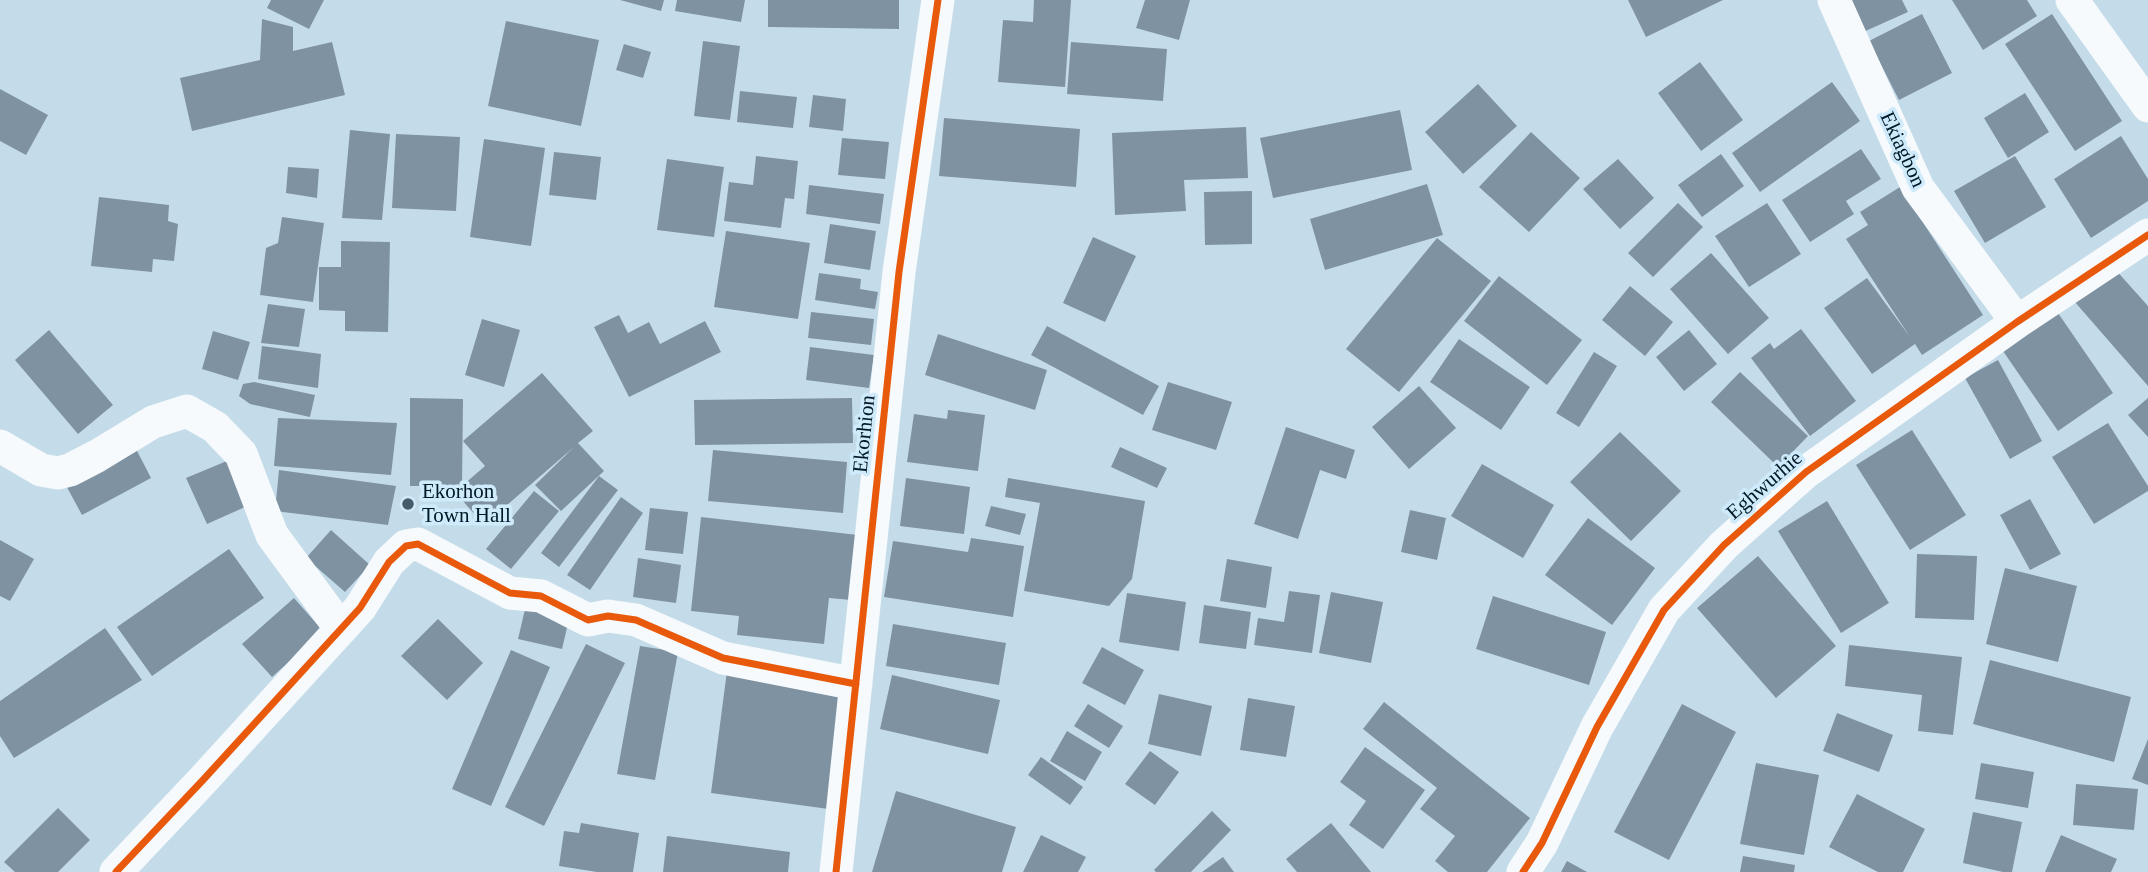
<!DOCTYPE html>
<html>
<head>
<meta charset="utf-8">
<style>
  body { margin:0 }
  canvas { display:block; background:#c4dce9 }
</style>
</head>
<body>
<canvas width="2148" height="872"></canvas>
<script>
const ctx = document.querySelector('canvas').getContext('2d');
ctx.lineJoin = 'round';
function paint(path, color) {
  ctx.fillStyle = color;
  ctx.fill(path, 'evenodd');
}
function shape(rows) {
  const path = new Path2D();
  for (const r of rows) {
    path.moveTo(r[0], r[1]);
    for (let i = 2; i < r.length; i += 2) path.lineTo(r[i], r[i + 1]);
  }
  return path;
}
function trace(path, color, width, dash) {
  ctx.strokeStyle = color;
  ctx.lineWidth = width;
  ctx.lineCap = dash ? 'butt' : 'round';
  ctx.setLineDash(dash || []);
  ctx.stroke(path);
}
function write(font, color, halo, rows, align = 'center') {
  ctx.font = font + ' Georgia,serif';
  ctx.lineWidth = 7;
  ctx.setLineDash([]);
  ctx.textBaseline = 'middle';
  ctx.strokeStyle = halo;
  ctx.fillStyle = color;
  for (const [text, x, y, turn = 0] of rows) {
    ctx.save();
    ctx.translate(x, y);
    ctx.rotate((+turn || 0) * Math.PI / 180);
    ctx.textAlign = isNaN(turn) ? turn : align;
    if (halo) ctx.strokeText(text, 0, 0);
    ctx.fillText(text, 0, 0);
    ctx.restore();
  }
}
const building = shape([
  [271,0,324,0,309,29,267,8],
  [620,0,664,0,661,11],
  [677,0,745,0,741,22,675,11],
  [768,0,899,0,899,29,768,27],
  [1034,0,1071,0,1065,87,998,82,1003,20,1033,22],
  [1145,0,1190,0,1179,40,1136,28],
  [1628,0,1723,0,1646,37],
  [1846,0,1902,0,1908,12,1861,33],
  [1952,0,2027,0,2037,16,1983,50],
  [1922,14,1952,73,1899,100,1869,41],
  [2052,14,2122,121,2075,151,2005,44],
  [262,19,293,27,293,51,332,42,345,95,192,131,180,78,260,60],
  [506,21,599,40,581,126,488,106],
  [703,41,740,46,730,120,694,116],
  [1071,42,1167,49,1163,101,1067,94],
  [624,44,651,52,643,78,616,70],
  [1700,62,1743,120,1701,151,1658,93],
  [1832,82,1860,121,1760,192,1732,153],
  [1478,84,1517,126,1463,174,1425,132],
  [0,89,48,115,26,155,0,141],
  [740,91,797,97,793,128,737,122],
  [2025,93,2049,132,2008,158,1984,118],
  [813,95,846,99,843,131,809,127],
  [1400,110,1412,170,1273,198,1260,138],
  [944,118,1080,129,1076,187,939,176],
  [1246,127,1248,178,1184,180,1186,211,1115,215,1112,133],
  [350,130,390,134,382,220,342,218],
  [1531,132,1580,178,1529,232,1479,187],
  [396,134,460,137,456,211,392,208],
  [2121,136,2148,179,2148,201,2091,238,2054,179],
  [842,138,889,142,885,179,838,175],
  [484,139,545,148,531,246,470,237],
  [1861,149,1881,179,1846,201,1854,214,1810,242,1782,200],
  [554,152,601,157,596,200,549,195],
  [1721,154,1744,186,1702,217,1678,185],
  [756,156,798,161,794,199,785,198,781,228,724,221,729,182,753,185],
  [2015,156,2046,207,1985,243,1954,191],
  [667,159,724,167,714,237,657,230],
  [1618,159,1654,198,1620,229,1583,189],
  [288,167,319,169,317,198,286,193],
  [1427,184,1443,235,1325,270,1310,219],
  [809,185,884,194,880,224,806,214],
  [1900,187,1983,315,1922,355,1915,344,1872,374,1824,308,1867,278,1910,337,1846,239,1868,225,1860,212],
  [1252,191,1252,244,1205,245,1204,192],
  [99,197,169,205,168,221,178,224,174,261,153,259,152,272,91,266],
  [1678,203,1703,227,1653,277,1628,253],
  [1767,203,1801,254,1749,287,1715,236],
  [282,217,324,223,313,302,260,295,266,248,278,243],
  [830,224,876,231,870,270,824,263],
  [726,231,810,243,798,319,714,307],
  [1093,237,1136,256,1105,322,1063,303],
  [1437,238,1491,281,1399,392,1346,349],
  [341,241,390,242,388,332,345,331,345,311,319,310,319,267,341,267],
  [1711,253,1769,318,1728,354,1670,289],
  [2114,268,2148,306,2148,386,2074,301],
  [819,273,861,279,860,289,878,292,875,309,815,300],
  [1499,276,1582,340,1547,385,1464,321],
  [1630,286,1673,322,1645,356,1602,320],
  [268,304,305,309,299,347,261,343],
  [811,312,874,319,871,345,808,338],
  [2058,313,2113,393,2058,431,2003,351],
  [619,315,628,333,649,322,660,344,705,321,721,352,629,397,594,327],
  [482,319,520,330,504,387,465,375],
  [1047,326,1159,386,1143,415,1031,355],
  [1801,329,1856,401,1810,436,1751,358,1770,343,1774,349],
  [49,330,113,405,78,434,15,360],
  [1689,330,1717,364,1684,391,1656,357],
  [213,331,250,342,238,380,202,369],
  [938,334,1047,370,1035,410,925,375],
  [1459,339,1530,387,1501,430,1430,382],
  [262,346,321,354,318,388,258,379],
  [810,347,874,355,869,388,806,380],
  [1594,352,1617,366,1579,427,1556,413],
  [1998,360,2042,441,2010,459,1965,378],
  [1740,372,1808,436,1778,467,1711,402],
  [542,373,593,431,578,443,604,471,561,511,535,485,574,447,484,525,455,492,485,466,463,441],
  [254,382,315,395,310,417,250,404,239,396,243,384],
  [1168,382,1232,402,1216,450,1152,430],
  [1419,386,1456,428,1409,469,1372,427],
  [410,398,463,399,462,486,410,486],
  [852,398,853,443,695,445,694,400],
  [2148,398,2148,437,2128,415],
  [948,410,985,415,978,471,907,462,914,414,947,419],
  [278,418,397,423,391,475,274,466],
  [2108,423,2148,486,2148,491,2094,524,2052,457],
  [1286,427,1355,450,1346,479,1320,470,1298,539,1254,524],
  [1912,430,1966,515,1910,550,1856,465],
  [1620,432,1681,491,1631,541,1570,482],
  [133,443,151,478,82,515,63,480],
  [1120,447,1167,468,1157,488,1111,467],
  [713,450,847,462,843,513,708,501],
  [234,458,254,503,207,524,186,478],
  [1482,464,1554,505,1523,558,1451,516],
  [279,470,396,486,388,525,275,511],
  [599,476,618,490,559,567,541,553],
  [906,478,970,487,964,534,900,526],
  [1008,478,1145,501,1132,579,1109,606,1024,591,1040,503,1005,497],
  [534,491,559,511,511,569,486,549],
  [621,497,643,513,590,590,567,575],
  [2030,499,2061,554,2030,570,2000,515],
  [1827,501,1889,603,1841,633,1778,531],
  [991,506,1026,514,1020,535,985,526],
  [650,508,688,512,683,554,645,550],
  [1410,510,1446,518,1437,560,1401,552],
  [701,517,858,535,851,600,829,598,824,644,737,635,739,616,691,611],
  [1588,518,1655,568,1612,625,1545,575],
  [331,530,370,565,345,592,306,558],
  [971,538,1024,546,1013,617,884,597,893,541,968,552],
  [0,540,34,559,10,601,0,596],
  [229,549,264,598,152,676,117,627],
  [1917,554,1977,556,1974,620,1915,618],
  [1758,556,1836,646,1776,698,1697,608],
  [638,558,681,565,676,603,633,597],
  [1227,559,1272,567,1266,608,1220,601],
  [2005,568,2077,586,2058,662,1986,644],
  [1289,591,1320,595,1312,653,1254,645,1258,618,1284,622],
  [1331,592,1383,602,1371,663,1319,653],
  [1127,593,1186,602,1179,651,1119,642],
  [1493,596,1606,632,1589,685,1476,649],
  [294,598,323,631,272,677,242,644],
  [526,605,570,615,562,649,518,639],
  [1204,605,1251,612,1246,649,1199,643],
  [438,619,483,663,447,700,401,656],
  [893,624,1006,643,999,685,886,666],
  [105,628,142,680,14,758,0,736,0,701],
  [586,644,625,663,544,826,505,807],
  [1849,645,1962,657,1953,735,1918,731,1922,695,1845,686],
  [640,646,678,652,655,780,617,774],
  [1102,647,1144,670,1125,705,1082,683],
  [511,650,550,667,491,806,452,789],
  [1990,660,2131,697,2114,762,1973,724],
  [727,671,852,688,836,810,711,793],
  [892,675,1000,700,988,754,880,729],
  [1159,694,1212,706,1201,756,1148,744],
  [1248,698,1295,706,1286,757,1240,750],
  [1384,702,1530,818,1487,872,1448,872,1435,861,1455,836,1420,809,1437,788,1363,729],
  [1088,704,1123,726,1109,748,1074,726],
  [1682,704,1736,732,1669,860,1614,832],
  [1837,713,1893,735,1879,772,1823,751],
  [1067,731,1102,752,1085,781,1050,761],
  [2148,739,2148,785,2132,779],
  [1365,747,1425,790,1383,849,1349,825,1366,801,1340,782],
  [1150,751,1179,772,1155,805,1125,784],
  [1041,757,1083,787,1070,805,1028,775],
  [1756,763,1819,775,1804,855,1740,844],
  [1981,763,2034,772,2028,808,1975,799],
  [2076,784,2138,789,2134,830,2073,825],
  [896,791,1016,827,1002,872,872,872],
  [1857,794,1925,829,1903,872,1878,872,1829,847],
  [58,808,90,840,58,872,15,872,4,862],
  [1212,811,1231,830,1191,872,1156,872,1154,870],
  [1973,812,2022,822,2012,872,2003,872,1963,863],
  [581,823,639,833,633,872,597,872,559,866,564,831,579,833],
  [1331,823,1371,872,1297,872,1286,859],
  [1041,835,1086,857,1078,872,1023,872],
  [2061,835,2117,859,2111,872,2045,872],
  [667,836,790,852,788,872,663,872],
  [1743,856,1795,865,1794,872,1740,872],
  [1223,857,1234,872,1202,872],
  [1567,861,1587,872,1561,872]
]);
const minor = shape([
  [1834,0,1918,188,2017,322],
  [2072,0,2148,106],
  [0,446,41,470,58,473,70,470,97,456,153,422,187,411,215,427,241,454,272,535,341,629],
  [116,872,203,780,360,608,389,562,406,546,418,544,510,593,541,596,588,620,608,616,636,620,723,658,856,684],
  [836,872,899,272,938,0],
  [1523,872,1542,843,1597,727,1664,610,1724,545,1806,472,2017,322,2148,235]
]);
const cycleway = shape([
  [116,872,203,780,360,608,389,562,406,546,418,544,510,593,541,596,588,620,608,616,636,620,723,658,856,684],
  [836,872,899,272,938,0],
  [1523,872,1542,843,1597,727,1664,610,1724,545,1806,472,2017,322,2148,235]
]);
const markers = [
  [408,504,7,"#455c6a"]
];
const streetNames = [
  ["Ekiagbon",1902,150,65],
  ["Ekorhion",865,434,-84],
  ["Eghwurhie",1765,486,-41]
];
const poiNames = [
  ["Ekorhon",422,492],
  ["Town Hall",422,516]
];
paint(building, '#7f92a2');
trace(minor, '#f6fafc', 33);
trace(cycleway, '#e8590c', 7);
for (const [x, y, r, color] of markers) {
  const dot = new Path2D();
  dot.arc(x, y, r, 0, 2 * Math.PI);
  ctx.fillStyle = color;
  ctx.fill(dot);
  trace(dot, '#cfebfb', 2.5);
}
write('21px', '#001726', '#cfebfb', streetNames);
write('21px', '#001726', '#cfebfb', poiNames, 'left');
</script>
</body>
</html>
